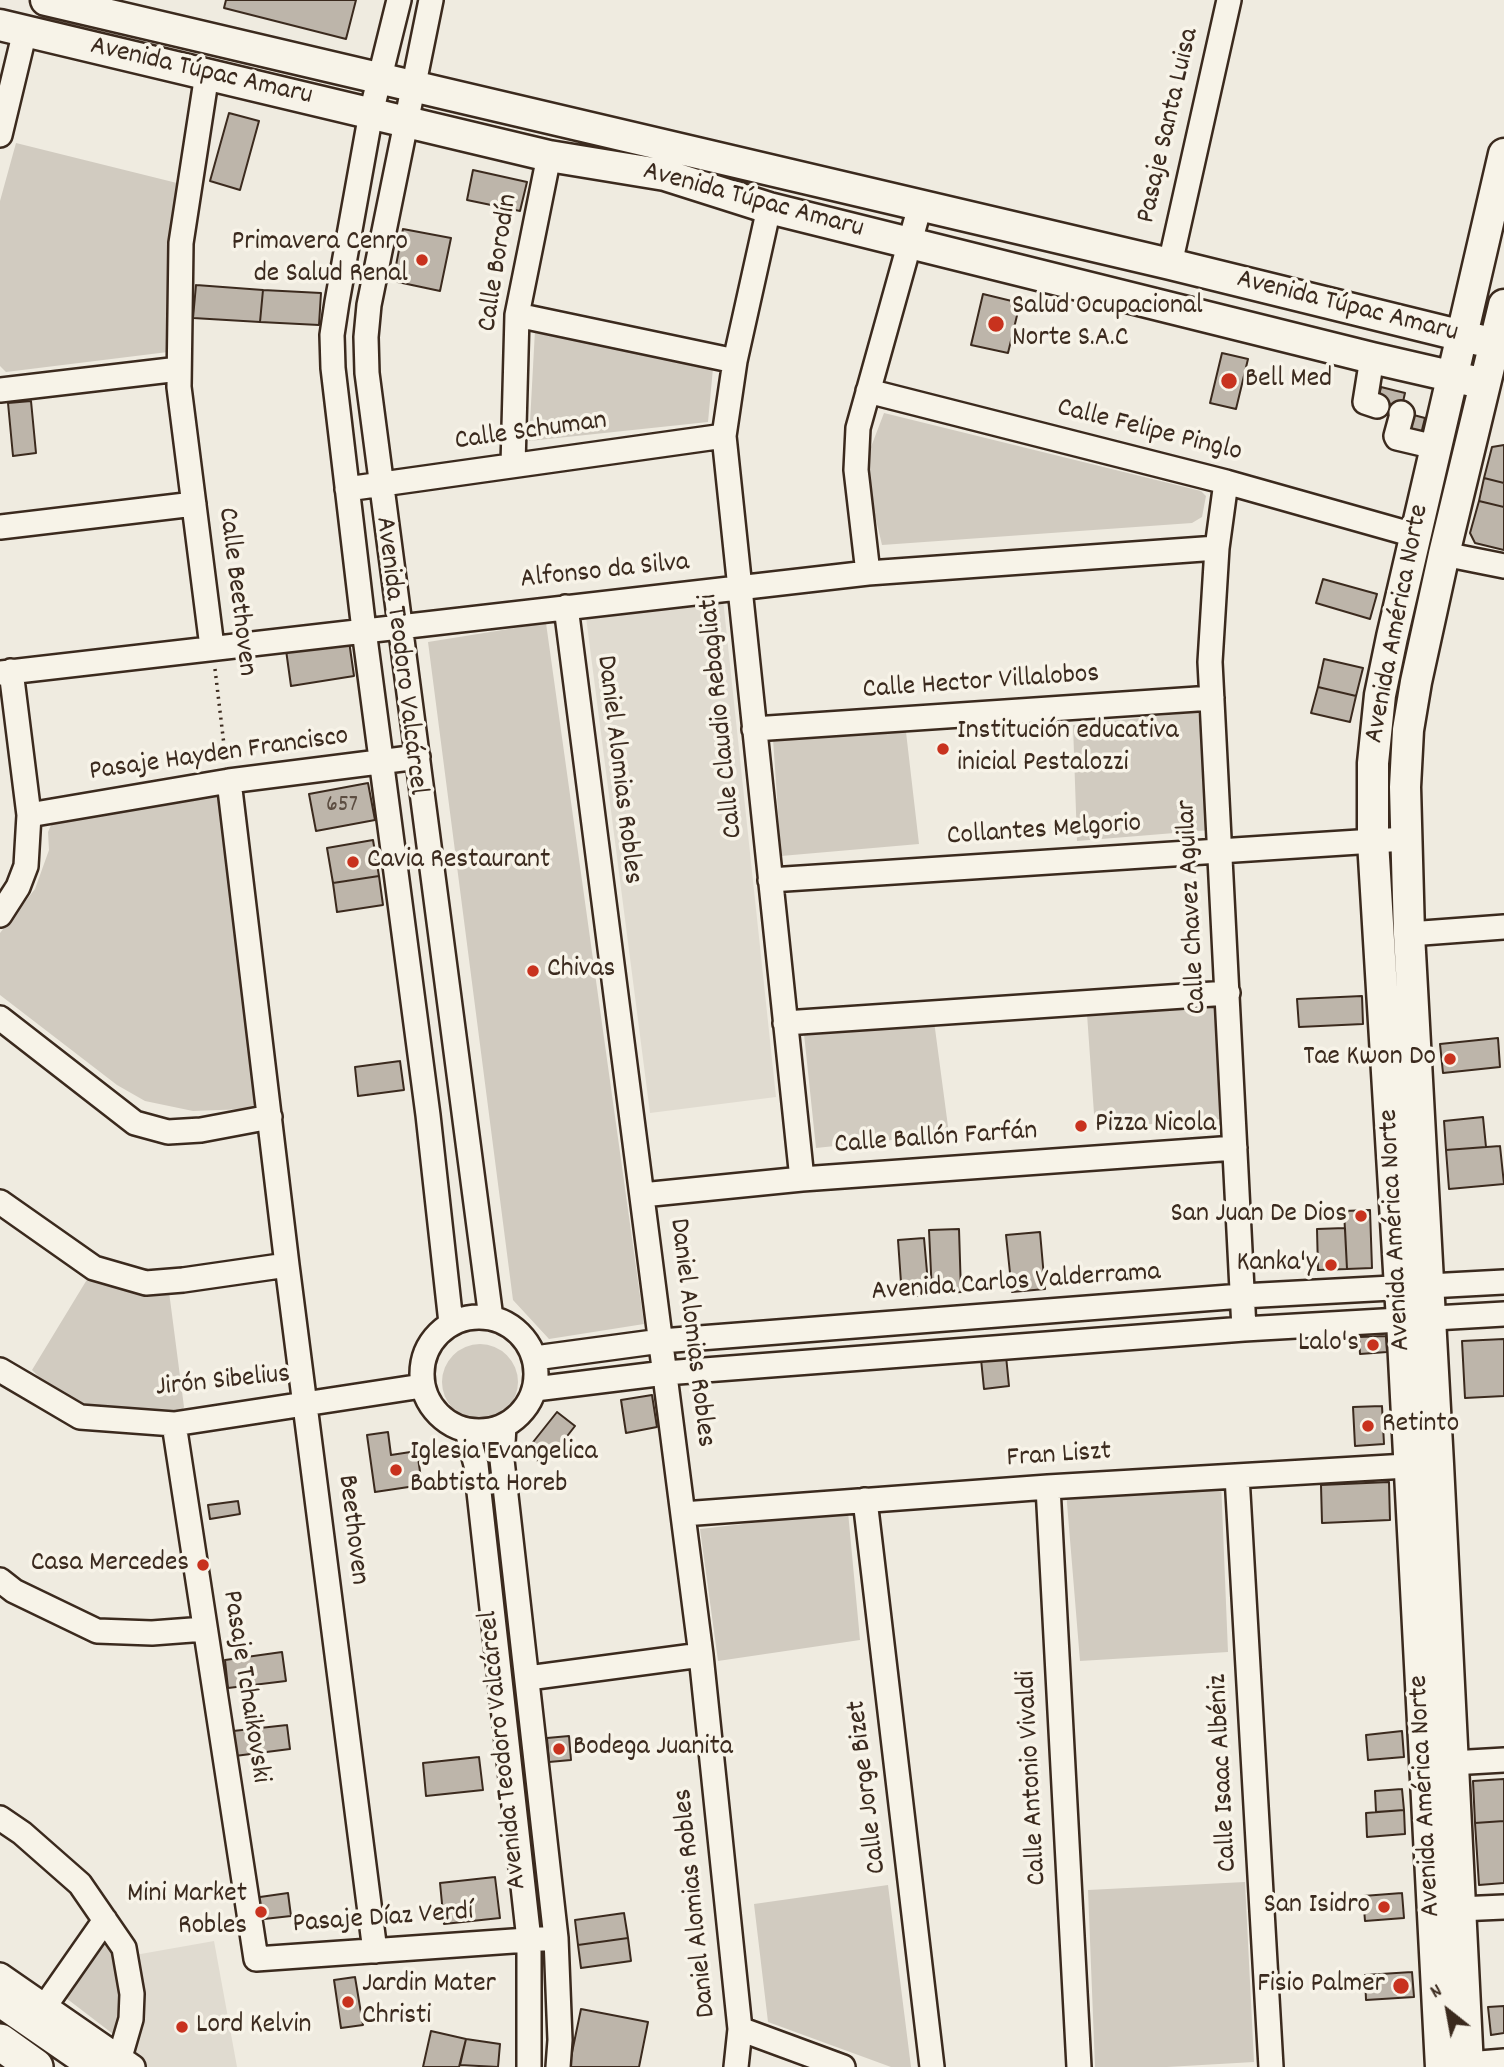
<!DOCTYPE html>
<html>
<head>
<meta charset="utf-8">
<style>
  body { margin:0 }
  #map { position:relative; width:1504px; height:2067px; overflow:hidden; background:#efebe0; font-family:Dekko,sans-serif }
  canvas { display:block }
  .north { position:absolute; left:1413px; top:1976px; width:70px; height:70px; -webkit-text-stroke:5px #f7f3e8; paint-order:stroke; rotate:329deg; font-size:19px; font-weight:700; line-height:28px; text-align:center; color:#3b2a1e }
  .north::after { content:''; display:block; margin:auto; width:24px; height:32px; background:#3b2a1e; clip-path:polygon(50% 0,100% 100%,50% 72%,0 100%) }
</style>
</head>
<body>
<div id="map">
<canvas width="1504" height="2067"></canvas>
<div class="north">N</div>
</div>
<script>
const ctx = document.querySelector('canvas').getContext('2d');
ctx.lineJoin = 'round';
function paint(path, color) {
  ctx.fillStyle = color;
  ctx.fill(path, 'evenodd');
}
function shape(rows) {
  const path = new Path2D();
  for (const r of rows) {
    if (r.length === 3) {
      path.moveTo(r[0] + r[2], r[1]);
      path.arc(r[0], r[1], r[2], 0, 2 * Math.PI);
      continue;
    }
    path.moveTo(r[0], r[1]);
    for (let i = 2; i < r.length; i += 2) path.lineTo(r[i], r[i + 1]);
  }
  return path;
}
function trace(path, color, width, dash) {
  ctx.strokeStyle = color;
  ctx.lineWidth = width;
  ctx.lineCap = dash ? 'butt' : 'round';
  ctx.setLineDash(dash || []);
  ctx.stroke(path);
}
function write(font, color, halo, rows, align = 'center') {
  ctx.font = font + ' Dekko,sans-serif';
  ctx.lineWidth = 7;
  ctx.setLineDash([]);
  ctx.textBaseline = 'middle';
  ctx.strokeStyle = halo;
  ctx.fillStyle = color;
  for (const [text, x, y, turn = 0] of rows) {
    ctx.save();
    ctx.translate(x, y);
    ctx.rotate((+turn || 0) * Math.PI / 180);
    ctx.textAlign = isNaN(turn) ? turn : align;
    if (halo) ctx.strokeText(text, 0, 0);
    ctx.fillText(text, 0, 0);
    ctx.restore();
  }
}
const built = shape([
  [723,599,776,1097,650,1113,586,617],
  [214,1941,237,2067,138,2067,125,2058,135,1955]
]);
const green = shape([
  [16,143,185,185,181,243,169,276,168,352,6,372,0,366,0,201],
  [535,330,713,368,708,422,529,441],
  [884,413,1201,491,1206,496,1202,517,1192,523,882,545,873,507,867,474,871,447],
  [546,623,644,1324,549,1339,513,1300,428,642],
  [1198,712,1211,830,1077,841,1073,725],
  [906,732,919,844,781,856,773,739],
  [224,796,260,1106,246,1109,193,1111,145,1101,117,1085,0,995,0,933,35,889,49,850,48,832,55,816],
  [1219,1005,1223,1119,1095,1128,1087,1014],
  [934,1021,949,1134,816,1148,804,1034],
  [94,1268,168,1284,184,1407,174,1424,80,1417,68,1396,39,1377,32,1370],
  [480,1382,38],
  [1221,1481,1228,1652,1080,1661,1066,1491],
  [848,1512,860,1640,718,1661,700,1529],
  [1245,1882,1254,2062,1167,2067,1095,2067,1088,1890],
  [888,1885,911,2067,891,2067,768,2022,754,1904],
  [105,1940,115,1942,125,2016,113,2034,66,1998,99,1944]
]);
const building = shape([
  [226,0,356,0,346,39,224,8,226,0],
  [229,113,259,121,240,190,210,181,229,113],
  [473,170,527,182,520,211,467,200,473,170],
  [403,229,451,238,440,291,393,281,403,229],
  [196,285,263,290,260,322,193,318,196,285],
  [263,290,321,293,319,325,260,322,263,290],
  [983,294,1020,303,1008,353,971,345,983,294],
  [1222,353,1248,359,1236,409,1210,403,1222,353],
  [1381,387,1405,393,1400,415,1376,409,1381,387],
  [31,401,36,453,13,456,8,403,31,401],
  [1406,413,1425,418,1421,434,1401,428,1406,413],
  [1504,445,1504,483,1484,478,1492,447,1504,445],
  [1484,478,1504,483,1504,507,1479,501,1484,478],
  [1479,501,1504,507,1504,550,1475,543,1470,533,1479,501],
  [1323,579,1377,594,1370,619,1316,603,1323,579],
  [349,641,354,676,291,686,286,650,349,641],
  [1324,659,1363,668,1356,696,1318,687,1324,659],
  [1318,687,1356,696,1350,722,1311,713,1318,687],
  [368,783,375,820,316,831,309,794,368,783],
  [373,840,379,876,333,883,327,848,373,840],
  [379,876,383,905,337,912,333,883,379,876],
  [1362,996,1363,1024,1299,1027,1297,999,1362,996],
  [1498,1038,1500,1067,1443,1073,1440,1044,1498,1038],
  [400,1061,404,1090,358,1096,355,1067,400,1061],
  [1483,1117,1486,1147,1446,1150,1444,1121,1483,1117],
  [1500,1146,1504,1184,1449,1189,1446,1150,1500,1146],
  [1370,1210,1372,1268,1347,1269,1344,1211,1370,1210],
  [1345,1228,1347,1269,1318,1270,1317,1229,1345,1228],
  [959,1229,961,1292,932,1294,929,1230,959,1229],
  [1040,1232,1045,1289,1012,1292,1006,1235,1040,1232],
  [924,1238,929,1295,902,1297,898,1240,924,1238],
  [1386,1336,1387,1352,1360,1354,1359,1337,1386,1336],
  [1504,1339,1504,1396,1465,1398,1462,1341,1504,1339],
  [1006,1356,1009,1386,984,1389,981,1359,1006,1356],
  [652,1395,657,1427,626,1433,621,1400,652,1395],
  [1382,1406,1384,1444,1355,1446,1353,1407,1382,1406],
  [557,1412,575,1426,544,1466,526,1451,557,1412],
  [388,1432,391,1455,417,1451,422,1485,375,1492,367,1435,388,1432],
  [1389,1482,1390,1520,1322,1523,1321,1485,1389,1482],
  [238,1501,240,1514,210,1519,208,1505,238,1501],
  [282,1652,286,1681,228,1688,225,1660,282,1652],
  [287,1725,290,1749,235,1756,233,1731,287,1725],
  [1402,1731,1404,1757,1368,1760,1366,1735,1402,1731],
  [569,1736,571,1760,549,1762,547,1738,569,1736],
  [479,1757,483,1790,426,1796,423,1763,479,1757],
  [1504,1779,1504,1821,1475,1823,1473,1781,1504,1779],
  [1402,1789,1404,1810,1376,1812,1375,1791,1402,1789],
  [1404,1810,1405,1834,1367,1837,1366,1813,1404,1810],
  [1504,1821,1504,1883,1479,1885,1475,1823,1504,1821],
  [495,1877,500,1918,444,1924,440,1883,495,1877],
  [288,1893,291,1916,255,1920,253,1898,288,1893],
  [1402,1893,1404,1918,1365,1921,1363,1896,1402,1893],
  [624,1913,628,1938,578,1945,575,1920,624,1913],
  [628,1938,631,1961,581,1968,578,1945,628,1938],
  [1412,1972,1414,1997,1366,2000,1365,1975,1412,1972],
  [355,1977,363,2025,341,2028,334,1980,355,1977],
  [1504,2006,1504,2033,1491,2035,1488,2007,1504,2006],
  [581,2009,648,2022,639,2067,569,2067,581,2009],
  [431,2031,466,2039,459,2067,423,2067,431,2031],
  [466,2039,500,2044,498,2067,460,2065,466,2039]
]);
const path = shape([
  [215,669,226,762]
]);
const minor = shape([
  [399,0,371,113,337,302,332,335,333,368,364,630,428,1115,451,1323],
  [431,0,369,305,366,337,367,373,491,1318],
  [207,74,181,243,179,387,212,647],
  [0,135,25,31],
  [769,208,735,361,724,436,802,1179],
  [1170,264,1229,0],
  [517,315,735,361],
  [1372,358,1365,402,1377,406],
  [0,390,179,369],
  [868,391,1226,482,1414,535],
  [1401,413,1402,414,1396,436,1397,438,1435,447],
  [513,465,517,315,549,156],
  [1226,482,1217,548,1210,662,1244,1329],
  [347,489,724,436],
  [0,527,194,504],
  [1444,554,1504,566],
  [868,573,856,470,858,428,920,206],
  [566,607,701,1655,740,2029,736,2067],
  [0,673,868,573,1217,548],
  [754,729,1212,698],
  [229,781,287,1265,375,1951],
  [29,815,229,781,418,757],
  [770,880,1405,839],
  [0,915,18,887,26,866,29,815,11,671],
  [1409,934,1504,927],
  [0,1018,135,1123,168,1132,201,1130,270,1117],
  [785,1023,1228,993],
  [642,1195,802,1179,1235,1148],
  [0,1202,94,1268,146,1283,183,1280,287,1265],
  [479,1374,57],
  [535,1358,661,1341,1242,1296,1504,1282],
  [0,1370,80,1417,174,1424,422,1386],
  [535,1389,665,1373,1244,1329,1504,1314],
  [174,1424,256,1959,556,1938],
  [504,1426,502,1460,556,1938,560,2040,558,2067],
  [467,1431,476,1465,529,1940,529,2067],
  [1237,1476,1271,2067],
  [1048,1487,1079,2067],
  [865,1500,932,2067],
  [683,1514,1048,1487,1424,1465],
  [0,1580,14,1591,97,1631,152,1633,205,1629],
  [528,1678,701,1655],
  [1452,1763,1504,1760],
  [0,1818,22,1833,80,1884,124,1948,132,1994,131,2019,120,2057],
  [1459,1909,1504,1907],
  [0,1975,133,2067],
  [45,2006,105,1920],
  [740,2029,843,2067],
  [1458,2067,1468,2064,1504,2061]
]);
const major = shape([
  [46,0,1170,264,1479,340],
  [0,25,549,156,665,175,769,208,1372,358,1472,381],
  [1441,2067,1402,1320,1373,841,1373,763,1380,695,1392,637,1504,154],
  [1468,2067,1438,1464,1409,934,1405,787,1408,730,1416,682,1444,554,1504,305]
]);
const highway = shape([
  [0,1998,100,2067],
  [0,2042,35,2067]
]);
const markers = [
  [422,260,7,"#c8321e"],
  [996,324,9,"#c8321e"],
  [1229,381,9,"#c8321e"],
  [943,749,7,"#c8321e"],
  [353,862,7,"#c8321e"],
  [533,971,7,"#c8321e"],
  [1450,1059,7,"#c8321e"],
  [1081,1126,7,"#c8321e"],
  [1361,1216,7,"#c8321e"],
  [1331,1265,7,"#c8321e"],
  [1373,1345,7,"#c8321e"],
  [1368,1426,7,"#c8321e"],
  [396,1470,7,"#c8321e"],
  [203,1565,7,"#c8321e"],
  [559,1749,7,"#c8321e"],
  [1384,1907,7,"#c8321e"],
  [261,1912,7,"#c8321e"],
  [1401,1986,9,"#c8321e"],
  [348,2002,7,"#c8321e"],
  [182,2027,7,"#c8321e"]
];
const numberNames = [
  ["657",342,807]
];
const streetNames = [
  ["Avenida Túpac Amaru",201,73,13],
  ["Pasaje Santa Luisa",1170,126,-77],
  ["Avenida Túpac Amaru",753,202,15],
  ["Calle Borodín",500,263,-81],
  ["Avenida Túpac Amaru",1347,308,14],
  ["Calle Felipe Pinglo",1149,432,14],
  ["Calle Schuman",531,433,-8],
  ["Alfonso da Silva",605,573,-6],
  ["Calle Beethoven",235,592,83],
  ["Avenida América Norte",1399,624,-79],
  ["Avenida Teodoro Valcárcel",399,656,83],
  ["Calle Hector Villalobos",981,684,-4],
  ["Calle Claudio Rebagliati",723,716,-96],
  ["Pasaje Hayden Francisco",219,756,-8],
  ["Daniel Alomias Robles",617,770,83],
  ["Collantes Melgorio",1044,832,-4],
  ["Calle Chavez Aguilar",1194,907,-93],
  ["Calle Ballón Farfán",936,1140,-4],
  ["Avenida América Norte",1397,1230,-93],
  ["Avenida Carlos Valderrama",1016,1284,-4],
  ["Daniel Alomias Robles",690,1333,83],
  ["Jirón Sibelius",223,1383,-6],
  ["Fran Liszt",1059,1457,-4],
  ["Beethoven",351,1530,83],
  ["Pasaje Tchaikovski",244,1687,81],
  ["Avenida Teodoro Valcárcel",505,1750,-96],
  ["Calle Isaac Albéniz",1225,1773,-93],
  ["Calle Antonio Vivaldi",1034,1778,-93],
  ["Calle Jorge Bizet",869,1787,-97],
  ["Avenida América Norte",1427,1796,-93],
  ["Daniel Alomias Robles",697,1903,-96],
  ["Pasaje Díaz Verdí",383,1920,-4]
];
const poiNames = [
  ["Primavera Cenro",408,244,"right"],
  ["de Salud Renal",408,276,"right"],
  ["Salud Ocupacional",1012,308],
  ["Norte S.A.C",1012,340],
  ["Bell Med",1245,381],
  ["Institución educativa",957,733],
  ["inicial Pestalozzi",957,765],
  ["Cavia Restaurant",367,862],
  ["Chivas",547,971],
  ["Tae Kwon Do",1436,1059,"right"],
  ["Pizza Nicola",1095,1126],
  ["San Juan De Dios",1347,1216,"right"],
  ["Kanka'y",1317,1265,"right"],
  ["Lalo's",1359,1345,"right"],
  ["Retinto",1382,1426],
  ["Iglesia Evangelica",410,1454],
  ["Babtista Horeb",410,1486],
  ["Casa Mercedes",189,1565,"right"],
  ["Bodega Juanita",573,1749],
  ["Mini Market",247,1896,"right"],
  ["Robles",247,1928,"right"],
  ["San Isidro",1370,1907,"right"],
  ["Jardin Mater",362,1986],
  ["Christi",362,2018],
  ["Fisio Palmer",1385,1986,"right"],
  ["Lord Kelvin",196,2027]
];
paint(built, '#e0dbd0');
paint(green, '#d1cbc0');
paint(building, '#bdb5aa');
trace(building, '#3b2a1e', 2);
trace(minor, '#3b2a1e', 28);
trace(major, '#3b2a1e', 35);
trace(highway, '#3b2a1e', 40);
trace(path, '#3b2a1e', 3.5, [2, 5]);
trace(minor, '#f7f3e8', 23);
trace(major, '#f7f3e8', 30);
trace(highway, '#f7f3e8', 35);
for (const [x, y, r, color] of markers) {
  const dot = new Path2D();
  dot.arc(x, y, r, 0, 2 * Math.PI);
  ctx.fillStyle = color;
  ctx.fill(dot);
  trace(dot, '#f7f3e8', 2.5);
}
write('24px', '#5c4d41', null, numberNames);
write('28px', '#3b2a1e', '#f7f3e8', streetNames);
write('28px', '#3b2a1e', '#f7f3e8', poiNames, 'left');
</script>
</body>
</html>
